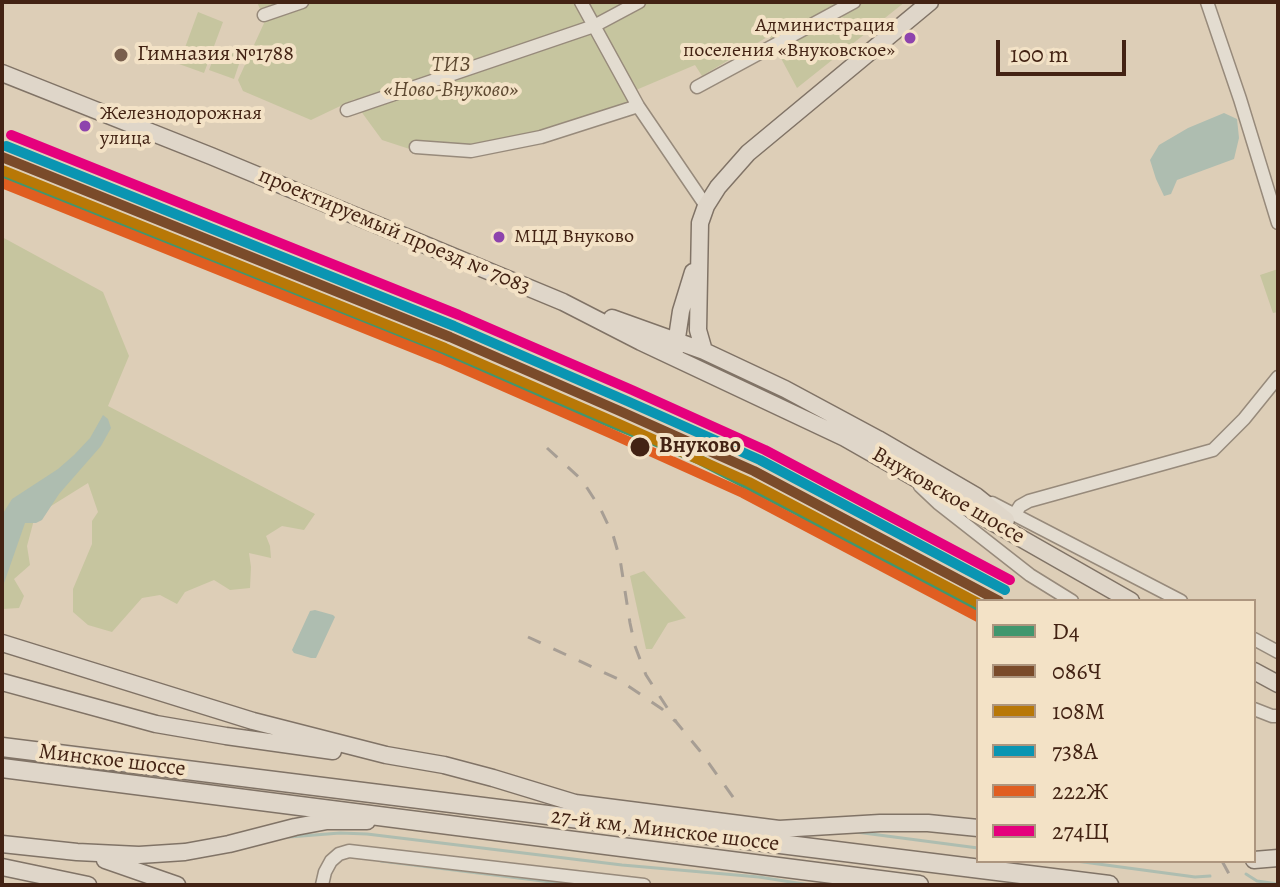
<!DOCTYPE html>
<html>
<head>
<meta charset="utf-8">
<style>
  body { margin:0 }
  #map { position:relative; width:1280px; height:887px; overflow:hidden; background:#ddceb7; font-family:Alegreya,serif }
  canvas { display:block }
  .frame { position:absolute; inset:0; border:4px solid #432314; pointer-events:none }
  .legend { position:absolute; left:976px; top:599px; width:280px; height:264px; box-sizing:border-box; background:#f3e2c6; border:2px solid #ad967f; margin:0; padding:10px 14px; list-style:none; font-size:24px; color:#432314 }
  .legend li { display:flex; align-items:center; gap:16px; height:40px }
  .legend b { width:40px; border:2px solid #ad967f }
  .scale { position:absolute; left:996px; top:40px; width:130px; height:36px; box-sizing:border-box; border:4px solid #432314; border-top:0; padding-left:10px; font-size:24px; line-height:28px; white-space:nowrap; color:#432314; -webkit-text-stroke:6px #f3e2c6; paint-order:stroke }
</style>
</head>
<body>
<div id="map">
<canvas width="1280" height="887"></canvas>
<div class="frame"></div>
<ul class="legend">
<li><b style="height:10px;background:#40976e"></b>D4</li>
<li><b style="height:10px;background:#7a4b2a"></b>086Ч</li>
<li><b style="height:10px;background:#b87807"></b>108М</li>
<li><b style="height:10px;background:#0a95b2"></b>738А</li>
<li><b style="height:10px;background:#e05e21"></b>222Ж</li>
<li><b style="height:10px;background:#e5007d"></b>274Щ</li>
</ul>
<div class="scale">100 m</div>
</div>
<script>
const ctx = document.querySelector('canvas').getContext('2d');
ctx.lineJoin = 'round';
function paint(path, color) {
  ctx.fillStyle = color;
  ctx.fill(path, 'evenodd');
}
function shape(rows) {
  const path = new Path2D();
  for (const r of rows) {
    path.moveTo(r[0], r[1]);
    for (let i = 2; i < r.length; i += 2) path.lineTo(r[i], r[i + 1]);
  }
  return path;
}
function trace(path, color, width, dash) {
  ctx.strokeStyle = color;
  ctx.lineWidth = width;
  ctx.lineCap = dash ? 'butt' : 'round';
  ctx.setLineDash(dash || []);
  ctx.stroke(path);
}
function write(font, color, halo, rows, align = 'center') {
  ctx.font = font + ' Alegreya,serif';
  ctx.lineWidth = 8;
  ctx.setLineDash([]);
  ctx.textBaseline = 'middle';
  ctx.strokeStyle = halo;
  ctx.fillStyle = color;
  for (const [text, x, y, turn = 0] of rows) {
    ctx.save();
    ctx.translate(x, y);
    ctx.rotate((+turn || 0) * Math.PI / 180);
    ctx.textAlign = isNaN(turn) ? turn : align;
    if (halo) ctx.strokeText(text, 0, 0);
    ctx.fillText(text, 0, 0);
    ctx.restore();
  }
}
const green = shape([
  [257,2,905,2,797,88,769,36,702,76,695,65,636,90,633,112,485,153,428,155,382,140,363,114,355,99,311,120,243,91,238,80,265,21],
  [198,12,223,22,204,73,179,64],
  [218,46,242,55,234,79,209,70],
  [2,237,103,292,129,356,108,406,315,514,304,530,282,526,266,536,270,546,271,558,249,553,251,567,250,588,230,590,214,580,185,592,177,604,160,595,142,598,112,632,88,625,73,612,73,589,92,544,92,521,98,512,88,483,35,516,27,546,30,565,14,579,24,596,19,608,2,609],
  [1278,269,1278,312,1273,313,1260,275],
  [644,571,686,618,668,623,652,649,646,649,630,576]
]);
const water = shape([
  [1224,113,1237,119,1239,138,1234,159,1177,180,1171,194,1164,196,1156,179,1150,160,1159,145,1188,128],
  [103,415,108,419,111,428,101,446,59,494,42,520,36,523,25,523,2,589,2,515,12,499,58,469,74,455,90,438],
  [315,610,333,615,335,617,316,658,311,658,294,653,292,650,310,611]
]);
const stream = shape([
  [856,832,978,848],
  [289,837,340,833,367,834,622,865,759,877,810,885],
  [381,861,575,885],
  [1076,861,1195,877,1210,876],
  [1246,874,1257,881,1278,884]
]);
const minor = shape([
  [581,2,638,106,706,206],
  [1207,2,1240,99,1278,223],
  [264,15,302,2],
  [697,87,854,2],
  [347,110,594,26,639,2],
  [416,147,471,151,541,137,638,106],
  [920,486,938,503,1030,575,1072,601],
  [992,503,1181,601],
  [1015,514,1020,506,1029,501,1213,450,1244,419,1278,377],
  [1254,639,1278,652],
  [1254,709,1272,716,1278,716],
  [322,885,325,872,331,861,339,854,349,851,644,885]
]);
const major = shape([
  [2,73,211,156,563,302,641,342,845,438,1131,601],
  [612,318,704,351,785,389,878,439,976,496,1006,520],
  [675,351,681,311,693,272],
  [704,351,698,330,700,223,706,206,718,187,748,153,930,2],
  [2,643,253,721,386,755,444,765,493,778,575,803,779,829,880,823,928,823,978,828],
  [1254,671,1278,684],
  [2,682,156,724,226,736,333,751],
  [2,844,77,852,139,855,185,852,229,844,295,827,327,821,367,821],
  [105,860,177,885],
  [1254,860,1278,858],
  [2,867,88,885]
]);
const highway = shape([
  [2,747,1109,885],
  [2,768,919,885]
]);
const rail = shape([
  [547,448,582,480,600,508,613,535,620,559,630,623,635,646,646,675,677,723],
  [528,637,618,679,662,709,677,723,700,751,738,804],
  [1222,861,1235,885]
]);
const rail1 = shape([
  [2,174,249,273,700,460,798,511,876,558,978,614]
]);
const rail2 = shape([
  [2,157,450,337,622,412,754,471,999,601]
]);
const rail3 = shape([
  [2,170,445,348,617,423,749,482,978,603]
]);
const rail4 = shape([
  [6,146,454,326,627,401,760,460,1005,590]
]);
const rail5 = shape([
  [2,183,441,359,612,434,743,493,978,617]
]);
const rail6 = shape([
  [11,135,459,315,632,390,765,450,1010,580]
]);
const markers = [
  [910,38,7,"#8e44ad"],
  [121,55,8,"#795f4d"],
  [85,126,7,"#8e44ad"],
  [499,237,7,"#8e44ad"],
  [640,447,11,"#432314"]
];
const busNames = [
  ["Администрация",895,26,"right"],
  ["поселения «Внуковское»",895,51,"right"],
  ["Железнодорожная",100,114],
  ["улица",100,139],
  ["МЦД Внуково",514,237]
];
const poiNames = [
  ["Гимназия №1788",137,55]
];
const parkNames = [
  ["ТИЗ",451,66],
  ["«Ново-Внуково»",451,91]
];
const streetNames = [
  ["проектируемый проезд № 7083",394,232,23],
  ["Внуковское шоссе",948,496,30],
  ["Минское шоссе",112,761,7],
  ["27-й км, Минское шоссе",665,831,7]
];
const stopNames = [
  ["Внуково",659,447]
];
paint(green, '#c6c59f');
paint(water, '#aebdb0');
trace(stream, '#aebdb0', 3);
trace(minor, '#978a7b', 15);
trace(major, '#807366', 19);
trace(highway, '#807366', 21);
trace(minor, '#e3dcd0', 12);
trace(major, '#dfd6c9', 16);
trace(highway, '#dfd6c9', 18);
trace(rail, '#a79e94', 3, [14, 14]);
trace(rail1, '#40976e', 10);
trace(rail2, '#7a4b2a', 10);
trace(rail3, '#b87807', 10);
trace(rail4, '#0a95b2', 10);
trace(rail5, '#e05e21', 10);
trace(rail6, '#e5007d', 10);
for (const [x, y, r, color] of markers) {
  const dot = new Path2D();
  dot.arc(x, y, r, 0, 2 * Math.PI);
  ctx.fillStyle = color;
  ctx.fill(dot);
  trace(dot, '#f3e2c6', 3);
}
write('20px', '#432314', '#f3e2c6', busNames, 'left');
write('22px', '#432314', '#f3e2c6', poiNames, 'left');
write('italic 22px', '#5f4a32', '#f3e2c6', parkNames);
write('22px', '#432314', '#f3e2c6', streetNames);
write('bold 22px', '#432314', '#f3e2c6', stopNames, 'left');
</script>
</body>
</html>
